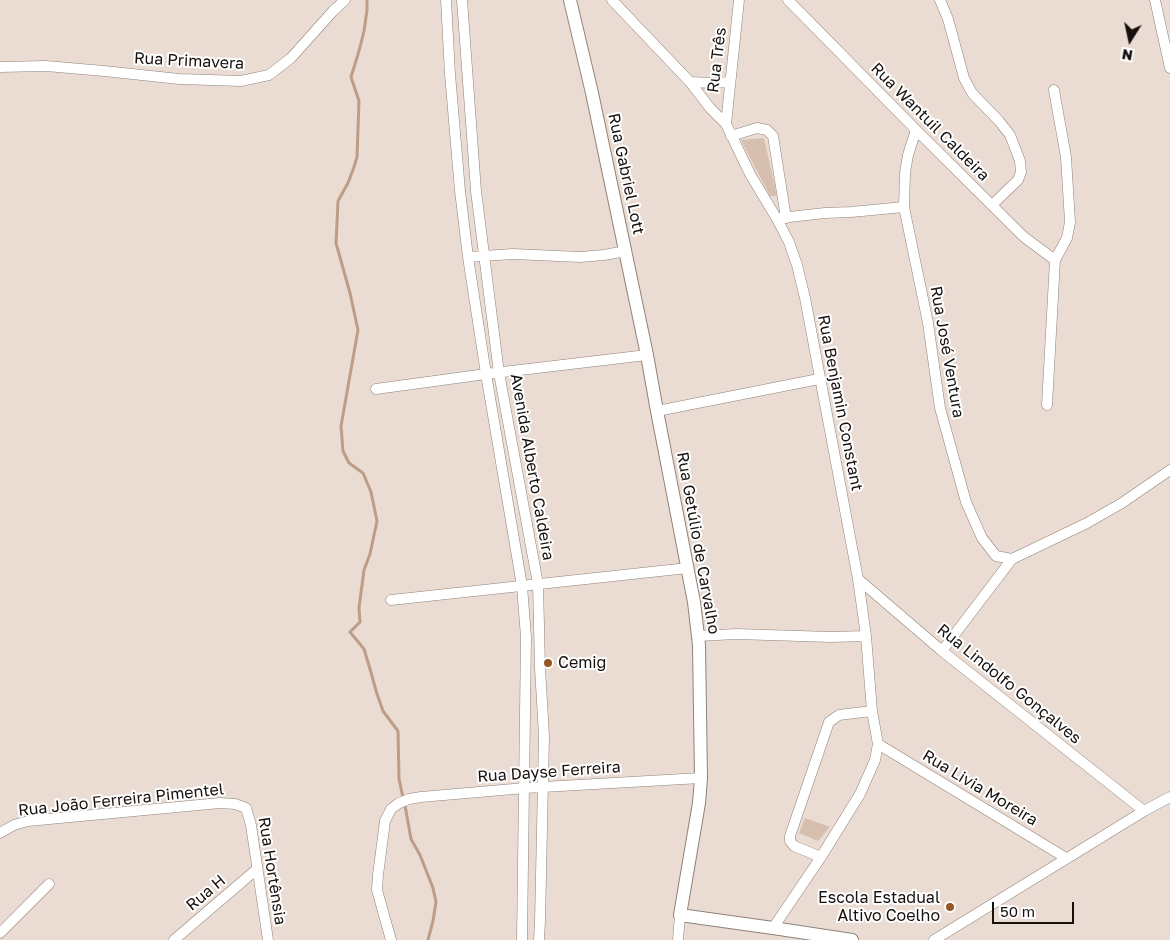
<!DOCTYPE html>
<html>
<head>
<meta charset="utf-8">
<style>
  body { margin:0 }
  #map { position:relative; width:1170px; height:940px; overflow:hidden; background:#eadcd2; font-family:"Golos Text",sans-serif }
  canvas { display:block }
  .north { position:absolute; left:1105px; top:15px; width:50px; height:50px; -webkit-text-stroke:4px #fff; paint-order:stroke; rotate:190deg; font-size:14px; font-weight:700; line-height:20px; text-align:center; color:#16110e }
  .north::after { content:''; display:block; margin:auto; width:18px; height:22px; background:#16110e; clip-path:polygon(50% 0,100% 100%,50% 72%,0 100%) }
  .scale { position:absolute; left:992px; top:902px; width:82px; height:22px; box-sizing:border-box; border:2px solid #16110e; border-top:0; padding-left:6px; font-size:15px; line-height:18px; white-space:nowrap; color:#16110e; -webkit-text-stroke:4px #fff; paint-order:stroke }
</style>
</head>
<body>
<div id="map">
<canvas width="1170" height="940"></canvas>
<div class="north">N</div>
<div class="scale">50 m</div>
</div>
<script>
const ctx = document.querySelector('canvas').getContext('2d');
ctx.lineJoin = 'round';
function paint(path, color) {
  ctx.fillStyle = color;
  ctx.fill(path, 'evenodd');
}
function shape(rows) {
  const path = new Path2D();
  for (const r of rows) {
    path.moveTo(r[0], r[1]);
    for (let i = 2; i < r.length; i += 2) path.lineTo(r[i], r[i + 1]);
  }
  return path;
}
function trace(path, color, width, dash) {
  ctx.strokeStyle = color;
  ctx.lineWidth = width;
  ctx.lineCap = dash ? 'butt' : 'round';
  ctx.setLineDash(dash || []);
  ctx.stroke(path);
}
function write(font, color, halo, rows, align = 'center') {
  ctx.font = font + ' "Golos Text",sans-serif';
  ctx.lineWidth = 4;
  ctx.setLineDash([]);
  ctx.textBaseline = 'middle';
  ctx.strokeStyle = halo;
  ctx.fillStyle = color;
  for (const [text, x, y, turn = 0] of rows) {
    ctx.save();
    ctx.translate(x, y);
    ctx.rotate((+turn || 0) * Math.PI / 180);
    ctx.textAlign = isNaN(turn) ? turn : align;
    if (halo) ctx.strokeText(text, 0, 0);
    ctx.fillText(text, 0, 0);
    ctx.restore();
  }
}
const green = shape([
  [764,138,777,196,770,196,741,140],
  [805,818,830,827,818,841,799,833]
]);
const stream = shape([
  [367,0,367,10,364,31,359,51,351,77,359,101,357,157,354,167,348,183,338,201,336,243,350,293,358,330,341,426,343,451,349,463,363,473,371,492,377,521,370,554,364,570,359,608,360,622,350,632,364,649,370,669,377,694,383,711,398,731,399,779,406,811,411,839,420,855,433,888,436,902,433,921,428,940]
]);
const minor = shape([
  [446,0,450,74,460,191,468,257,486,374,522,586,526,637,522,940],
  [462,0,476,191,499,373,538,584,540,668,544,736,540,921,539,940],
  [612,0,690,82,710,108,726,124,750,174,777,219,789,242,797,265,805,298,858,579,866,636,872,711,878,744,875,760,860,794,821,857,773,928],
  [788,0,916,130,1024,237,1055,260],
  [940,0,948,19,964,78,972,93,999,121,1010,135,1020,161,1021,172,1018,180,992,205],
  [1155,0,1170,68],
  [0,67,46,66,104,71,179,79,241,81,269,75,291,58,333,11,345,0],
  [690,82,713,83,730,82],
  [726,124,739,0],
  [916,130,908,155,905,173,904,207,928,323,940,408,966,502,982,538,996,556,1012,559],
  [731,136,757,128,767,130,773,136,786,218],
  [780,218,825,213,851,212,904,207],
  [468,257,513,254,580,257,604,255,626,251],
  [376,389,486,374,647,355],
  [1047,405,1055,260,1067,238,1070,222,1066,157,1054,90],
  [657,411,819,379],
  [858,579,942,651,1144,811],
  [391,600,688,568],
  [698,636,736,634,831,637,866,636],
  [942,651,1012,559,1087,523,1122,503,1170,470],
  [878,744,1066,858],
  [0,833,14,825,28,821,220,803,235,804,246,808,251,825,268,940],
  [821,857,794,846,790,841,790,836,829,722,839,715,872,711],
  [0,933,49,884],
  [174,940,257,869],
  [391,940,377,890,378,875,385,821,391,809,399,803,409,799,421,797,525,788,701,778],
  [678,940,680,915],
  [934,940,1144,811,1170,797]
]);
const tertiary = shape([
  [570,0,592,93,647,355,657,411,694,602,699,645,701,778,699,803,680,915,773,928,852,940]
]);
const markers = [
  [548,663,5,"#985722"],
  [950,907,5,"#985722"]
];
const streetNames = [
  ["Rua Três",717,60,-83],
  ["Rua Primavera",189,61,3],
  ["Rua Wantuil Caldeira",930,122,45],
  ["Rua Gabriel Lott",626,174,78],
  ["Rua José Ventura",947,352,80],
  ["Rua Benjamin Constant",840,403,79],
  ["Avenida Alberto Caldeira",532,467,80],
  ["Rua Getúlio de Carvalho",698,543,80],
  ["Rua Lindolfo Gonçalves",1009,684,39],
  ["Rua Dayse Ferreira",549,772,-4],
  ["Rua Livia Moreira",980,788,31],
  ["Rua João Ferreira Pimentel",121,800,-6],
  ["Rua Hortênsia",272,871,81],
  ["Rua H",206,893,-40]
];
const poiNames = [
  ["Cemig",558,663],
  ["Escola Estadual",940,898,"right"],
  ["Altivo Coelho",940,916,"right"]
];
paint(green, '#d7bfaf');
trace(stream, '#bd9d87', 3);
trace(minor, '#8f8279', 11);
trace(tertiary, '#8f8279', 14);
trace(minor, '#fff', 10);
trace(tertiary, '#fff', 12);
for (const [x, y, r, color] of markers) {
  const dot = new Path2D();
  dot.arc(x, y, r, 0, 2 * Math.PI);
  ctx.fillStyle = color;
  ctx.fill(dot);
  trace(dot, '#fff', 2);
}
write('16px', '#16110e', '#fff', streetNames);
write('16px', '#16110e', '#fff', poiNames, 'left');
</script>
</body>
</html>
